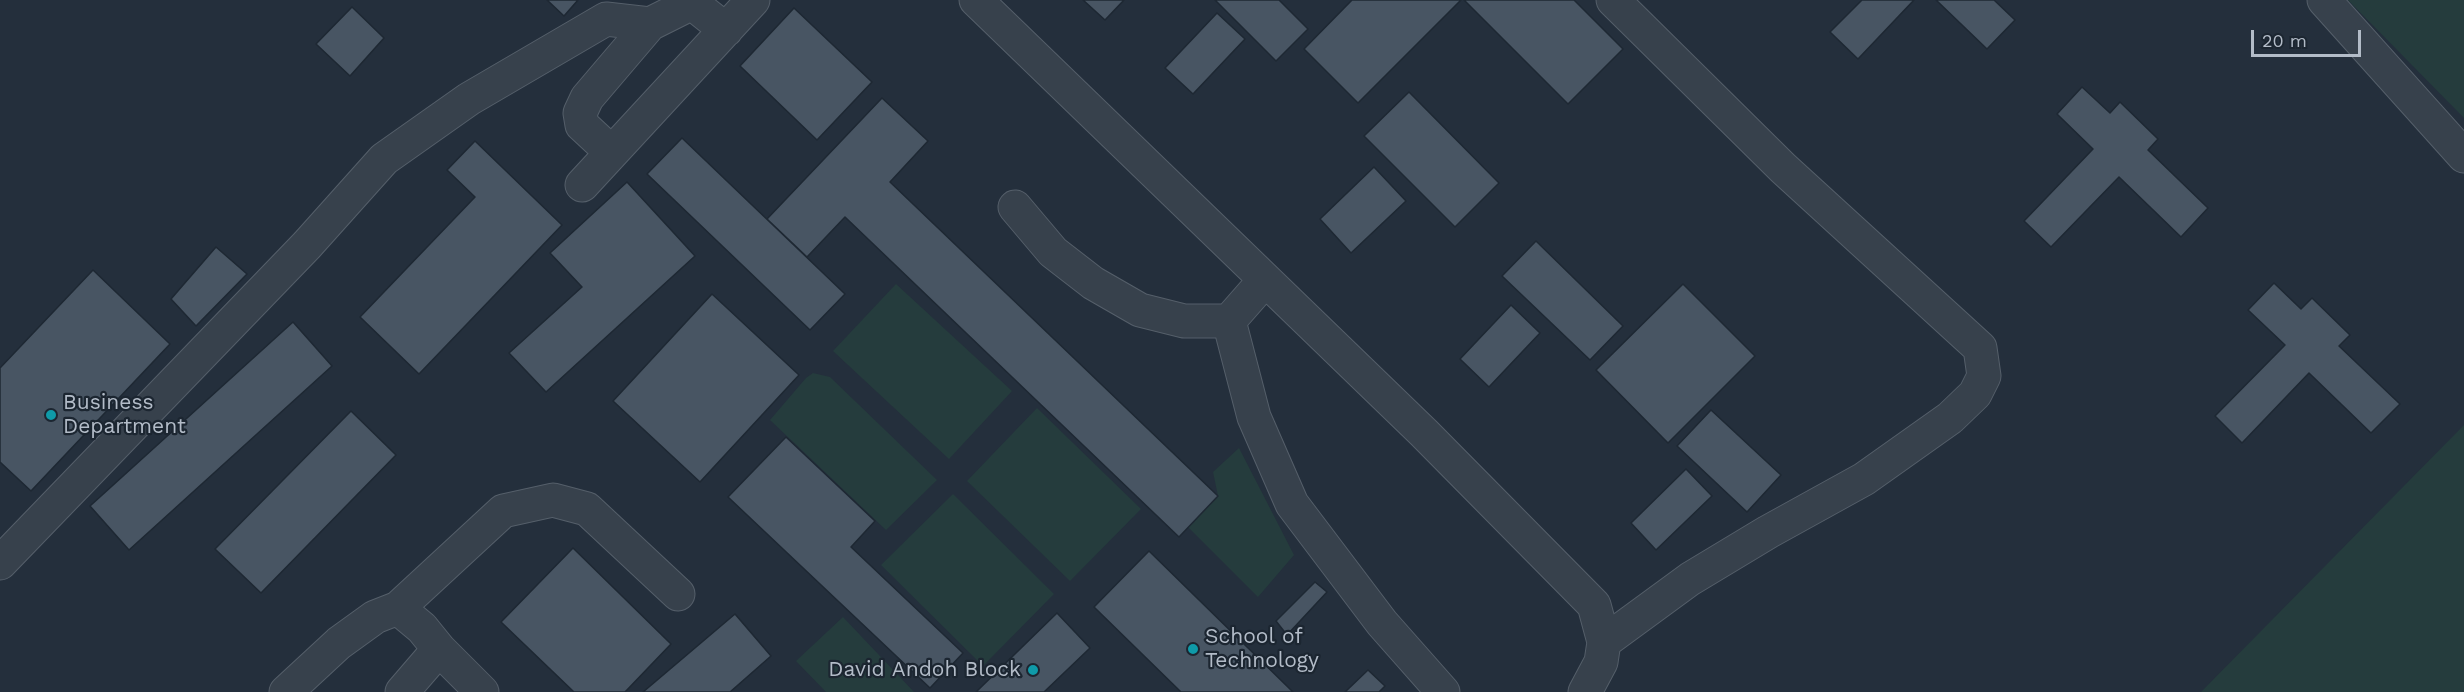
<!DOCTYPE html>
<html>
<head>
<meta charset="utf-8">
<style>
  body { margin:0 }
  #map { position:relative; width:2464px; height:692px; overflow:hidden; background:#242f3c; font-family:"Work Sans",sans-serif }
  canvas { display:block }
  .scale { position:absolute; left:2251px; top:30px; width:110px; height:27px; box-sizing:border-box; border:3px solid #b3bcc8; border-top:0; padding-left:8px; font-size:18px; line-height:21px; white-space:nowrap; color:#b3bcc8; -webkit-text-stroke:4px #1c2631; paint-order:stroke }
</style>
</head>
<body>
<div id="map">
<canvas width="2464" height="692"></canvas>
<div class="scale">20 m</div>
</div>
<script>
const ctx = document.querySelector('canvas').getContext('2d');
ctx.lineJoin = 'round';
function paint(path, color) {
  ctx.fillStyle = color;
  ctx.fill(path, 'evenodd');
}
function shape(rows) {
  const path = new Path2D();
  for (const r of rows) {
    path.moveTo(r[0], r[1]);
    for (let i = 2; i < r.length; i += 2) path.lineTo(r[i], r[i + 1]);
  }
  return path;
}
function trace(path, color, width, dash) {
  ctx.strokeStyle = color;
  ctx.lineWidth = width;
  ctx.lineCap = dash ? 'butt' : 'round';
  ctx.setLineDash(dash || []);
  ctx.stroke(path);
}
function write(font, color, halo, rows, align = 'center') {
  ctx.font = font + ' "Work Sans",sans-serif';
  ctx.lineWidth = 4.5;
  ctx.setLineDash([]);
  ctx.textBaseline = 'middle';
  ctx.strokeStyle = halo;
  ctx.fillStyle = color;
  for (const [text, x, y, turn = 0] of rows) {
    ctx.save();
    ctx.translate(x, y);
    ctx.rotate((+turn || 0) * Math.PI / 180);
    ctx.textAlign = isNaN(turn) ? turn : align;
    if (halo) ctx.strokeText(text, 0, 0);
    ctx.fillText(text, 0, 0);
    ctx.restore();
  }
}
const green = shape([
  [2348,0,2464,0,2464,118],
  [896,284,1012,391,949,459,833,351],
  [813,373,830,377,937,480,886,530,770,420,806,378],
  [1037,408,1141,509,1070,581,967,481],
  [2464,425,2464,692,2201,692],
  [1239,448,1294,555,1258,597,1188,527,1218,496,1213,472],
  [953,494,1054,594,983,666,881,565],
  [843,617,914,692,826,692,796,661]
]);
const building = shape([
  [547,0,578,0,564,16,547,0],
  [1083,0,1124,0,1105,20,1083,0],
  [1215,0,1279,0,1308,29,1276,61,1215,0],
  [1352,0,1461,0,1358,103,1304,49,1352,0],
  [1464,0,1574,0,1623,49,1568,104,1464,0],
  [1862,0,1914,0,1858,59,1830,32,1862,0],
  [1936,0,1994,0,2015,20,1987,49,1936,0],
  [352,7,384,38,350,76,316,44,352,7],
  [794,8,872,82,817,140,740,66,794,8],
  [1217,13,1245,39,1193,94,1165,68,1217,13],
  [2082,87,2110,113,2120,102,2158,139,2148,150,2208,208,2181,237,2119,177,2051,247,2024,221,2093,149,2057,114,2082,87],
  [1409,92,1499,183,1455,227,1364,136,1409,92],
  [882,98,928,141,890,182,1218,496,1179,537,845,217,807,257,767,219,882,98],
  [682,138,845,294,810,330,647,174,682,138],
  [475,141,562,225,419,374,360,317,475,197,447,170,475,141],
  [1374,167,1406,201,1351,253,1320,219,1374,167],
  [627,182,695,256,546,392,509,353,582,287,550,253,627,182],
  [1536,241,1623,326,1590,360,1502,276,1536,241],
  [216,247,247,274,196,326,171,299,216,247],
  [93,270,170,344,31,491,0,462,0,368,93,270],
  [2274,283,2301,309,2312,298,2350,335,2339,346,2400,404,2371,433,2309,373,2242,443,2215,416,2285,345,2248,310,2274,283],
  [1683,284,1755,356,1668,443,1596,370,1683,284],
  [712,294,799,375,700,482,613,401,712,294],
  [1511,305,1540,333,1489,387,1460,359,1511,305],
  [293,322,332,366,129,550,90,506,293,322],
  [1711,410,1781,475,1747,512,1677,446,1711,410],
  [351,411,396,455,261,593,215,549,351,411],
  [786,437,875,521,851,547,963,653,930,688,728,497,786,437],
  [1686,469,1712,496,1656,550,1631,523,1686,469],
  [573,548,671,644,625,692,574,692,501,622,573,548],
  [1149,551,1293,692,1181,692,1094,607,1149,551],
  [1315,582,1327,592,1287,635,1276,621,1315,582],
  [1057,613,1090,648,1044,692,976,692,1057,613],
  [735,614,771,656,730,692,643,692,735,614],
  [1368,670,1385,686,1379,692,1345,692,1368,670]
]);
const minor = shape([
  [976,0,1424,433,1594,605,1604,642,1601,662,1585,692],
  [2324,0,2464,156],
  [611,152,582,125,580,113,587,98,650,24],
  [582,185,753,0],
  [1015,207,1053,252,1093,283,1140,310,1184,321,1229,321],
  [1265,280,1229,321,1254,417,1292,504,1382,623,1443,692],
  [0,563,307,245,384,159,469,99,606,19,650,24,692,3,726,30],
  [398,608,503,511,553,500,587,509,678,594],
  [1604,642,1690,579,1768,532,1864,479,1950,418,1975,394,1984,376,1980,348,1783,168,1613,0],
  [286,692,339,643,375,617,398,608,422,628,439,649,482,692],
  [402,692,439,649]
]);
const markers = [
  [51,415,6,"#0f9aa8"],
  [1193,649,6,"#0f9aa8"],
  [1033,670,6,"#0f9aa8"]
];
const poiNames = [
  ["Business",63,403],
  ["Department",63,427],
  ["School of",1205,637],
  ["Technology",1205,661],
  ["David Andoh Block",1021,670,"right"]
];
paint(green, '#253c3d');
paint(building, '#485563');
trace(building, '#1e2833', 1.5);
trace(minor, '#555f6a', 35);
trace(minor, '#37414c', 33);
for (const [x, y, r, color] of markers) {
  const dot = new Path2D();
  dot.arc(x, y, r, 0, 2 * Math.PI);
  ctx.fillStyle = color;
  ctx.fill(dot);
  trace(dot, '#1c2631', 2);
}
write('21px', '#b3bcc8', '#1c2631', poiNames, 'left');
</script>
</body>
</html>
